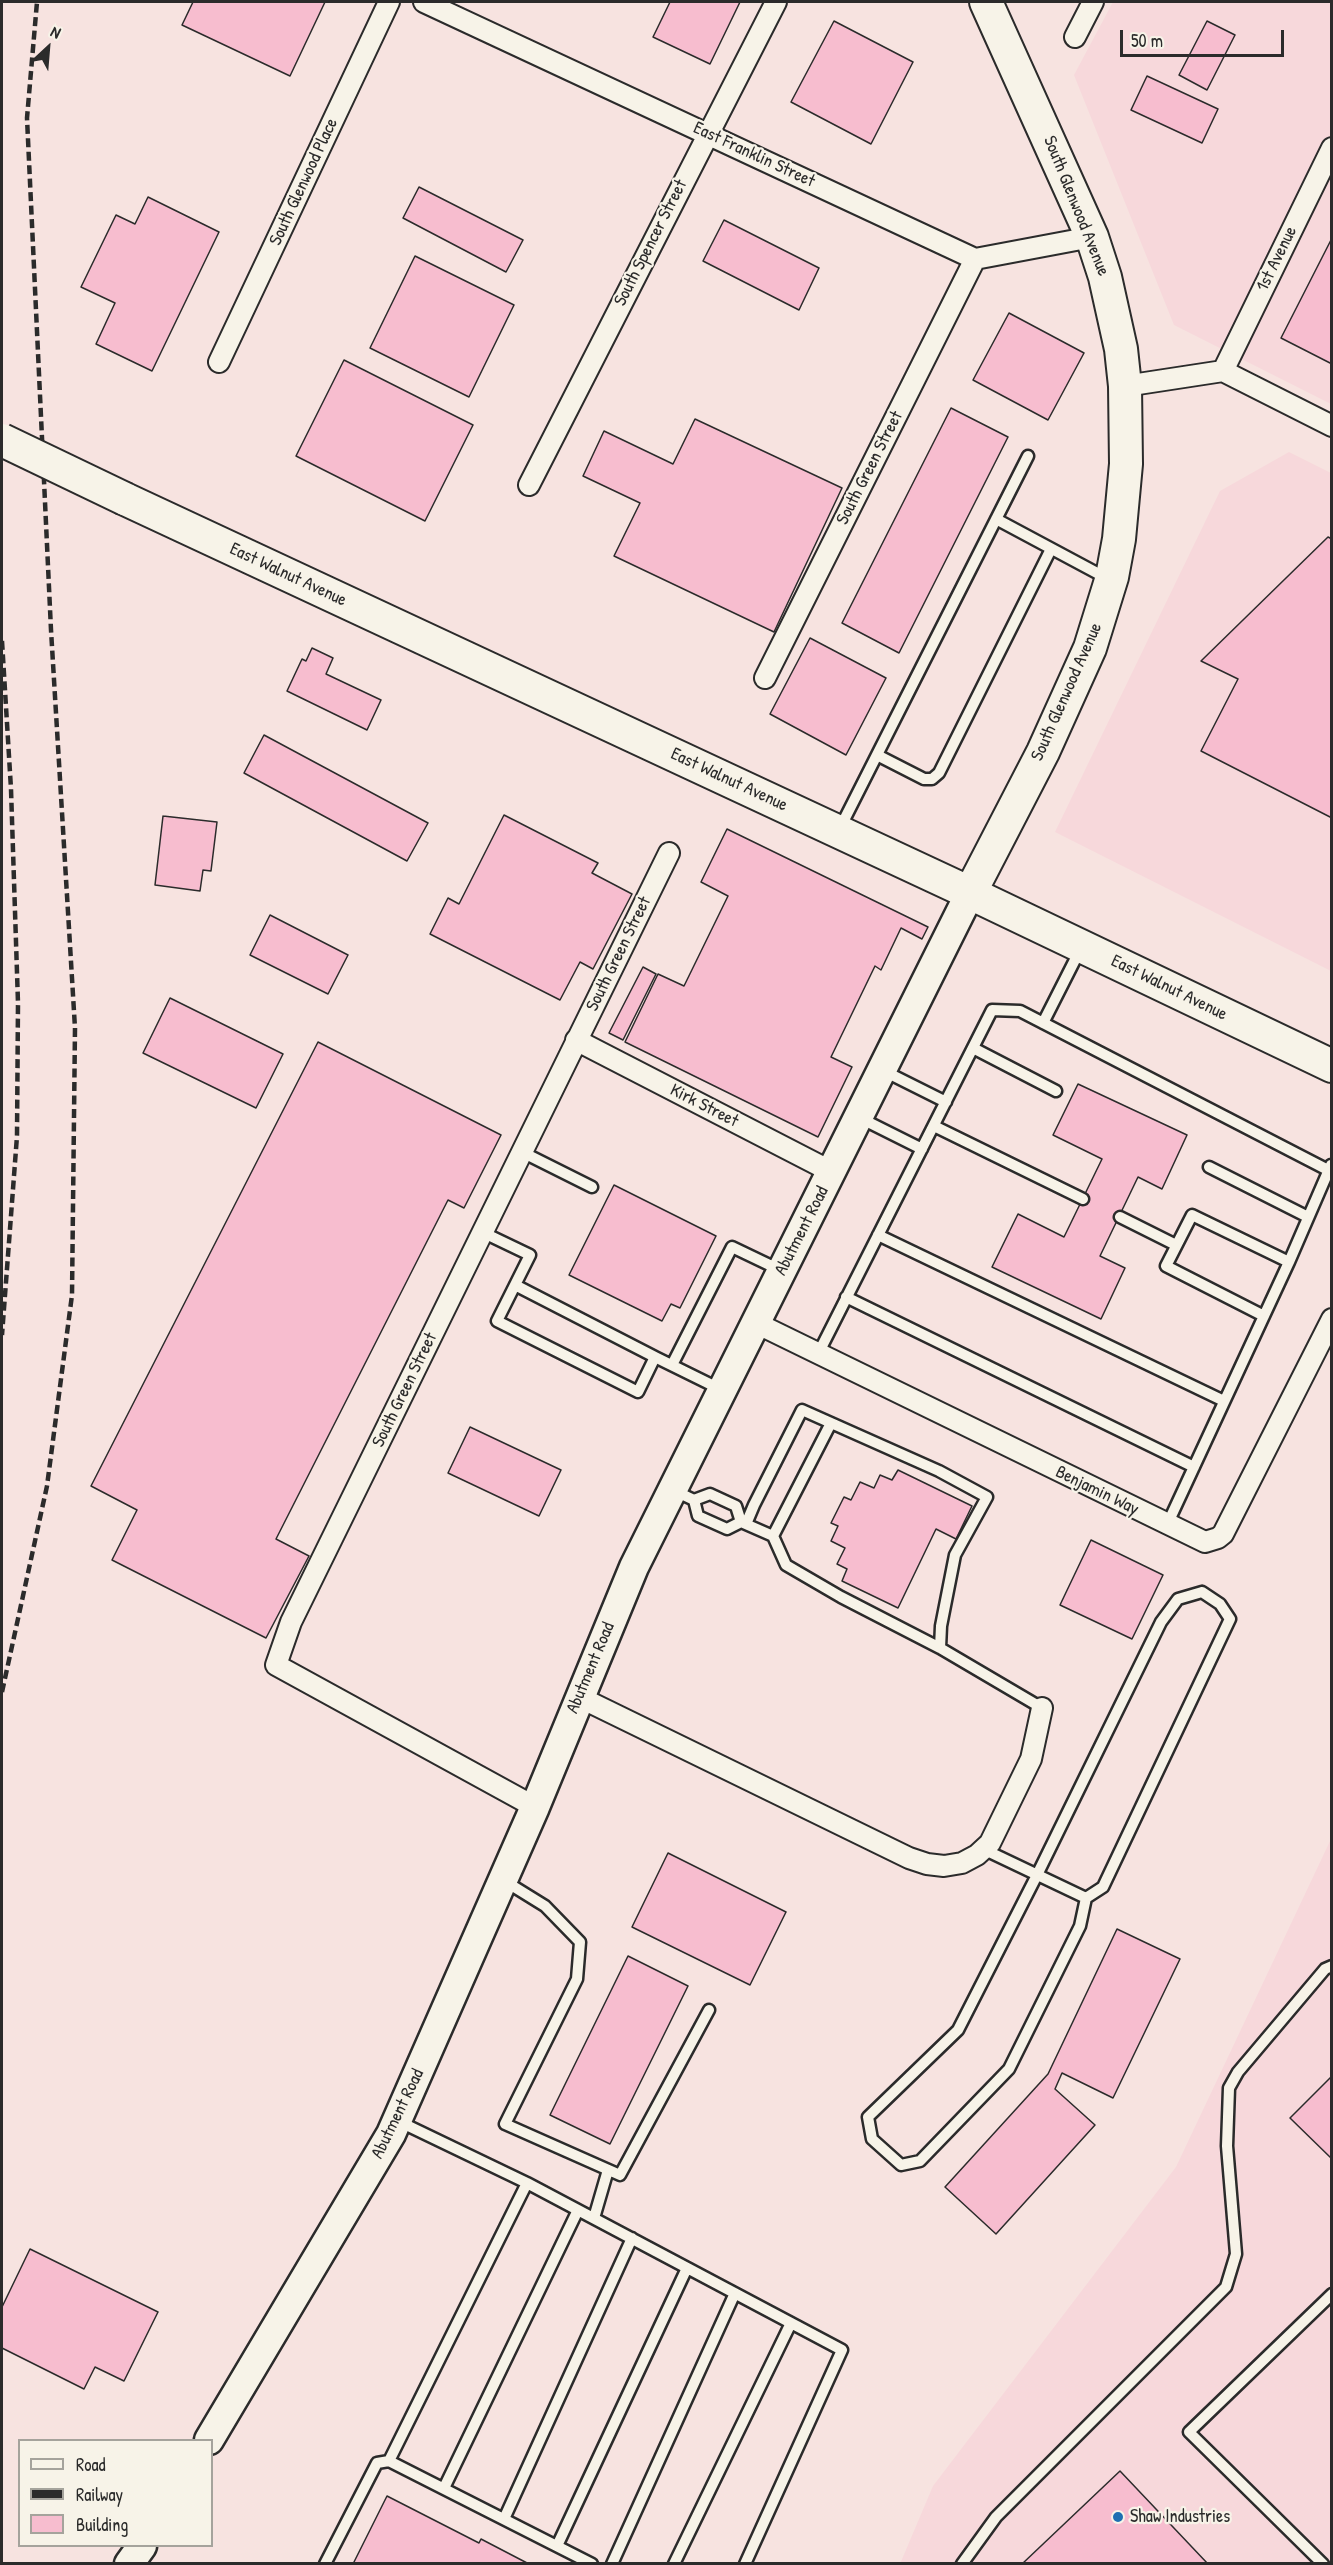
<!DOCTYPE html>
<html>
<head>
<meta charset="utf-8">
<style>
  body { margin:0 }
  #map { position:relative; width:1333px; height:2565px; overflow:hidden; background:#f7e3e0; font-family:"Patrick Hand",sans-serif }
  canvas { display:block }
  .frame { position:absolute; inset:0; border:3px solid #2b2b2b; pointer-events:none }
  .legend { position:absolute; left:18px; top:2439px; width:195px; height:108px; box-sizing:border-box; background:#f7f3e8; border:2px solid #a5a39c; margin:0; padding:8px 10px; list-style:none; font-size:18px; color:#2b2b2b }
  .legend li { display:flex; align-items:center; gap:12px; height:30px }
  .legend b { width:30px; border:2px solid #a5a39c }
  .north { position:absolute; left:18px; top:18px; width:60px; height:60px; -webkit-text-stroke:4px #f7f3e8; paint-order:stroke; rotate:26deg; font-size:16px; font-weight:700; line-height:24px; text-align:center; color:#2b2b2b }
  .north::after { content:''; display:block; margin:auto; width:21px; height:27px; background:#2b2b2b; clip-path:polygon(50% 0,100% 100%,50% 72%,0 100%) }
  .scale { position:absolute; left:1120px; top:30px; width:164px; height:27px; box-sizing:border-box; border:3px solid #2b2b2b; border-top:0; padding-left:8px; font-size:18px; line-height:21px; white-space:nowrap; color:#2b2b2b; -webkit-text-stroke:4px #f7f3e8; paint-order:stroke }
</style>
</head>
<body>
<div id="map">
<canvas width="1333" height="2565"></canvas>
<div class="frame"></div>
<ul class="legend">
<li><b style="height:8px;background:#f7f3e8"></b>Road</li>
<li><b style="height:8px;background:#2b2b2b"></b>Railway</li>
<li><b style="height:16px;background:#f7bdcf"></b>Building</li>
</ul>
<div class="north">N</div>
<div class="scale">50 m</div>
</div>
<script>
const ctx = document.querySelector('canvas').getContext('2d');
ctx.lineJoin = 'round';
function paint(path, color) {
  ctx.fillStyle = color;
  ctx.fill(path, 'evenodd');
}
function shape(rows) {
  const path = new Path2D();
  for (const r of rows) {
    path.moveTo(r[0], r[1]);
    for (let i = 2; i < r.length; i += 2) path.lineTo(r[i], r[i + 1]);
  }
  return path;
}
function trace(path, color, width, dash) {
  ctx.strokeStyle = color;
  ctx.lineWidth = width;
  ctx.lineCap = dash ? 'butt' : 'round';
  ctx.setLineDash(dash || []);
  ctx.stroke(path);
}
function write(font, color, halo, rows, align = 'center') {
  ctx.font = font + ' "Patrick Hand",sans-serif';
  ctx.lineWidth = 4.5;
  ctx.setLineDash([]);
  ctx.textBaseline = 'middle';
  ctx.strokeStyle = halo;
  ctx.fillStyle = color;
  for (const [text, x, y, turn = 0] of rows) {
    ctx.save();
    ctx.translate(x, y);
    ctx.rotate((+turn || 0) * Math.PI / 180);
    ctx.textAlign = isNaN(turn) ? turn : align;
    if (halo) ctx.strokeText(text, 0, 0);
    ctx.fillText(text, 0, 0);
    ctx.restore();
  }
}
const built = shape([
  [1113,2,1331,2,1331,404,1174,325,1074,75],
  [1289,452,1331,473,1331,971,1055,832,1220,491],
  [1331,1839,1331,2563,900,2564,933,2486,1176,2167]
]);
const building = shape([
  [193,2,325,2,290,76,182,25,193,2],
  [670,2,740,2,710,64,653,37,670,2],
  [834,21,913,62,871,144,791,102,834,21],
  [1207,21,1235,35,1207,90,1179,75,1207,21],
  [1147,76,1218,109,1202,143,1131,110,1147,76],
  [419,187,523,240,506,272,403,218,419,187],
  [148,197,219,232,152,371,96,344,115,303,81,287,116,215,135,224,148,197],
  [724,220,819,268,799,310,703,261,724,220],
  [1332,238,1332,364,1281,338,1332,238],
  [415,256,514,305,469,397,370,348,415,256],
  [1009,313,1084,353,1048,420,973,380,1009,313],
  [344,360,473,425,425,521,296,456,344,360],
  [951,408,1008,437,899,653,842,623,951,408],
  [695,419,842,488,774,632,614,556,640,503,583,476,604,431,673,464,695,419],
  [1328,537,1332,539,1332,818,1201,751,1238,679,1201,661,1328,537],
  [810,638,886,678,846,755,770,714,810,638],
  [312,648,333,658,326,674,381,700,367,730,287,691,302,659,306,661,312,648],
  [264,735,428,823,407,861,244,773,264,735],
  [504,815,598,863,592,873,632,894,593,969,580,962,560,1000,430,934,448,898,459,904,504,815],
  [163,816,217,822,211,871,203,870,200,891,155,885,163,816],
  [727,829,928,927,922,939,901,928,881,970,875,966,831,1057,852,1067,818,1137,625,1042,658,974,684,986,728,896,701,882,727,829],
  [270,915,348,955,328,994,250,955,270,915],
  [643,967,656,974,623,1040,609,1033,643,967],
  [170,998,283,1054,256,1108,143,1053,170,998],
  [318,1042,501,1135,464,1208,448,1200,276,1539,309,1556,266,1638,112,1560,137,1510,91,1486,318,1042],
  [1078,1084,1187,1135,1162,1189,1138,1177,1100,1256,1125,1268,1101,1319,992,1267,1018,1214,1064,1237,1102,1159,1053,1135,1078,1084],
  [614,1185,716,1236,680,1308,671,1304,662,1321,569,1275,614,1185],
  [470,1427,561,1470,539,1516,448,1473,470,1427],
  [898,1470,972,1506,956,1539,936,1529,898,1608,842,1581,847,1569,837,1564,845,1548,831,1541,838,1526,831,1523,844,1497,851,1500,860,1482,874,1488,880,1475,892,1480,898,1470],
  [1091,1540,1163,1575,1132,1639,1060,1605,1091,1540],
  [668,1853,786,1912,750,1985,632,1927,668,1853],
  [1117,1929,1180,1959,1113,2098,1062,2073,1055,2089,1095,2125,996,2234,945,2187,1048,2074,1117,1929],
  [628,1956,688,1986,610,2144,550,2115,628,1956],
  [1332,2076,1332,2159,1290,2118,1332,2076],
  [30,2249,158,2312,124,2381,95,2367,84,2389,2,2348,2,2307,30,2249],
  [1120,2471,1208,2564,1022,2564,1120,2471],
  [387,2496,479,2543,481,2539,529,2564,353,2564,387,2496]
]);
const service = shape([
  [996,519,1097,573,1111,577],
  [877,755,924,779,932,779,939,773,1051,549],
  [840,828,1028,456],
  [1043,1023,1081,948],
  [973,1048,1056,1091],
  [882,1070,946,1102],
  [860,1118,922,1149],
  [934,1126,1083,1199],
  [520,1151,592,1187],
  [1209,1167,1308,1217],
  [1120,1217,1176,1245],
  [482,1232,530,1255,497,1321,638,1392,655,1357,515,1285],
  [878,1235,1224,1401],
  [846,1297,1194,1467],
  [1264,1316,1166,1266,1192,1215,1289,1262],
  [818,1354,992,1010,1020,1011,1328,1170],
  [655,1357,722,1390],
  [672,1365,732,1247,780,1270],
  [675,1491,694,1500,710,1494,736,1506,741,1522,773,1536,786,1565,841,1597,940,1648,1042,1708],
  [694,1500,698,1516,727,1529,741,1522],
  [746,1524,754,1505,802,1410,939,1471,987,1497,955,1555,941,1626,940,1648],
  [1167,1525,1289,1262,1331,1165],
  [773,1536,831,1423],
  [1202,1592,1220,1604,1230,1619,1103,1887,1086,1898,1080,1926,1009,2069,920,2161,901,2165,872,2139,868,2117,958,2030,1037,1875,1161,1622,1178,1599,1202,1592],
  [983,1849,1086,1898],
  [503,1880,545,1906,580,1942,577,1979,505,2124,620,2175,709,2010],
  [398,2121,527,2183,842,2350,745,2564],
  [527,2183,389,2461,592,2564],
  [594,2218,608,2170],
  [444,2488,578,2210],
  [504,2519,632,2238],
  [557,2546,687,2268],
  [325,2564,377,2463,389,2461],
  [612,2564,735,2293],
  [674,2564,791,2323],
  [962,2564,996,2517,1226,2287,1236,2254,1227,2146,1229,2088,1238,2072,1325,1969,1332,1966],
  [1323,2564,1189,2432,1332,2294]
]);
const minor = shape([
  [424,2,975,259,1092,237],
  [1075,37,1093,2],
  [219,362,389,2],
  [1223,371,1332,148],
  [1223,371,1332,426],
  [1125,386,1223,371],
  [529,485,776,2],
  [765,678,975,259],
  [576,1040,832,1172],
  [756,1323,1205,1542,1218,1538,1223,1534,1332,1319],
  [579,1697,909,1858,927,1864,944,1866,962,1863,977,1855,990,1843,1031,1759,1042,1708],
  [535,1807,276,1665,291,1622,669,853]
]);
const secondary = shape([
  [209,2440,391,2134,535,1807,634,1567,970,893],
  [129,2564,142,2546]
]);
const primary = shape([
  [125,499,970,893,1332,1066],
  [970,893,1043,752,1090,648,1112,577,1119,539,1126,464,1125,386,1121,349,1105,277,1092,237,986,2]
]);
const rail = shape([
  [2,641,11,789,18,1003,17,1136,2,1335],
  [2,1692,47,1486,72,1295,75,1028,51,630,27,118,37,2]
]);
const primaryBridge = shape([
  [2,440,125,499]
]);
const markers = [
  [1118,2517,6,"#1f6fb2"]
];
const streetNames = [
  ["East Franklin Street",754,155,25],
  ["South Glenwood Place",304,182,-65],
  ["South Glenwood Avenue",1076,206,68],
  ["South Spencer Street",651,243,-63],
  ["1st Avenue",1277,259,-64],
  ["South Green Street",870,468,-63],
  ["East Walnut Avenue",288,575,25],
  ["South Glenwood Avenue",1067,692,-66],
  ["East Walnut Avenue",729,780,25],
  ["South Green Street",619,954,-64],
  ["East Walnut Avenue",1169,988,26],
  ["Kirk Street",704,1106,27],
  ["Abutment Road",802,1231,-63],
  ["South Green Street",405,1390,-64],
  ["Benjamin Way",1097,1491,26],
  ["Abutment Road",591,1668,-67],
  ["Abutment Road",398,2114,-64]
];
const poiNames = [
  ["Shaw Industries",1130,2517]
];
paint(built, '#f7d8db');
paint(building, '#f7bdcf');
trace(building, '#2b2b2b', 1.5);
trace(service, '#2b2b2b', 15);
trace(minor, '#2b2b2b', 24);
trace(secondary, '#2b2b2b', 33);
trace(primary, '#2b2b2b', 36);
trace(service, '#f7f3e8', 10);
trace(minor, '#f7f3e8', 20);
trace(secondary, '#f7f3e8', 28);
trace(primary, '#f7f3e8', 32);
trace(rail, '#2b2b2b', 4.5, [9, 4.5]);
trace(primaryBridge, '#2b2b2b', 36, []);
trace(primaryBridge, '#f7f3e8', 32);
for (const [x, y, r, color] of markers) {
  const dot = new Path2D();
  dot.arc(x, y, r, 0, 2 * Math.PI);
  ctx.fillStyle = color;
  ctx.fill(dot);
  trace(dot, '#f7f3e8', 2);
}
write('18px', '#2b2b2b', '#f7f3e8', streetNames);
write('18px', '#2b2b2b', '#f7f3e8', poiNames, 'left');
</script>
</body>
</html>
